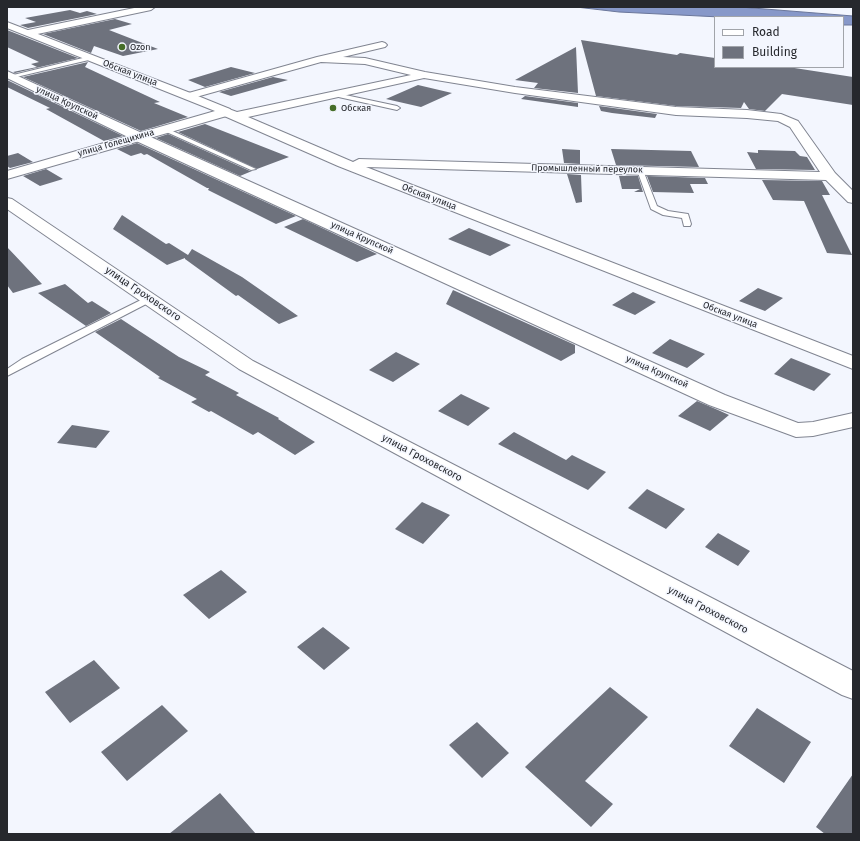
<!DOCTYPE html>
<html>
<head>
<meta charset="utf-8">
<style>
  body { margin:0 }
  #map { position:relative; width:860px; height:841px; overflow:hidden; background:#f3f6fe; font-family:"Fira Sans",sans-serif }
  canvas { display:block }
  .frame { position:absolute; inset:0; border:8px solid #26282d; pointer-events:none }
  .legend { position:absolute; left:714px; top:16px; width:130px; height:52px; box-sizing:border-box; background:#f3f6fe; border:1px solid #a1a4aa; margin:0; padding:5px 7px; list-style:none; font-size:12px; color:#26282d }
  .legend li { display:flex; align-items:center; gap:8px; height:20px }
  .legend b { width:20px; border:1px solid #a1a4aa }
</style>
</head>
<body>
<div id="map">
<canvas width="860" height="841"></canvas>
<div class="frame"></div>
<ul class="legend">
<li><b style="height:5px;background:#fff"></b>Road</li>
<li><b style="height:11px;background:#6e727d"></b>Building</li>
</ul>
</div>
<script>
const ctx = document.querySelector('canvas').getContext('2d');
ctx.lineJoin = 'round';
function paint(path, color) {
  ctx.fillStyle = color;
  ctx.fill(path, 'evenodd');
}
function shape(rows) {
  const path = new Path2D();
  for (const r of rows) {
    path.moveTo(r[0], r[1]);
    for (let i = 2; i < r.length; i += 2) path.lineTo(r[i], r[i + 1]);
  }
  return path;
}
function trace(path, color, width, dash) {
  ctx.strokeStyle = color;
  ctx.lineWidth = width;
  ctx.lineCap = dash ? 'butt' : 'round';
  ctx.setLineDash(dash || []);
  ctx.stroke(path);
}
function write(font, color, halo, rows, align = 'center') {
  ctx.font = font + ' "Fira Sans",sans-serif';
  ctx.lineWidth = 3;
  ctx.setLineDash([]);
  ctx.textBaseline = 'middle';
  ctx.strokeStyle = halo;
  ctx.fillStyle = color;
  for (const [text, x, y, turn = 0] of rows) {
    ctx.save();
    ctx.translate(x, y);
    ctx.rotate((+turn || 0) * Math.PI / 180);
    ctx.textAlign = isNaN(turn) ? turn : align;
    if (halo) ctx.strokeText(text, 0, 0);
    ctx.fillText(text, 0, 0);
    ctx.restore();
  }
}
const water = shape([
  [576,7,740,7,853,16,853,25,843,25,843,17,720,17,619,12,576,7]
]);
const building = shape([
  [70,10,80,13,87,11,97,14,28,28,20,25,36,22,25,18],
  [115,19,132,24,109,30,158,49,123,56,94,46,91,53,43,34],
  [7,30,78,58,15,73,13,72,37,67,31,64,39,62,7,47],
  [581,40,677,55,680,53,715,58,715,67,788,67,853,77,853,105,782,94,765,111,749,109,744,102,741,108,676,106,596,96],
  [576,47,578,93,534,88,538,83,515,80],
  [88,62,85,67,160,102,154,103,188,117,141,131,23,77],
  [231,67,255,73,205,87,188,80],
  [273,77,288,80,231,96,219,92],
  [7,80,123,136,104,141,46,109,50,108,7,87],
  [418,85,452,93,421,107,386,99],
  [525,96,578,103,578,107,521,99],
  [599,106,657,114,655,118,612,113,601,111],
  [205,124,289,157,257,169,178,132],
  [168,134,250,171,252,171,240,176,156,138],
  [137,143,296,216,276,224,208,190,209,188,207,188,147,154,144,155,141,153,131,156,117,149],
  [562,149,580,150,580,164,564,163],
  [611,149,691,151,699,167,616,165],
  [758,150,795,151,800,156,807,157,815,170,756,169,747,152,758,153],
  [18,153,33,162,10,168,7,166,7,156],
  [46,169,63,179,40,186,23,176],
  [567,174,581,175,582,202,576,203],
  [619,176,638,176,643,192,634,192,640,189,622,189],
  [647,176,705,178,708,184,690,184,694,193,653,192],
  [762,180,822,181,830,195,822,195,852,255,827,253,804,201,773,200],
  [122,215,166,244,169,243,188,255,192,249,242,277,298,316,279,324,238,295,236,296,185,259,185,258,167,265,113,229],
  [303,219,377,254,357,262,284,227],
  [469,228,511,245,490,256,448,239],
  [7,247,42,284,13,293,7,285],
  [65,284,88,303,92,301,111,313,86,326,38,293],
  [758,288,783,298,765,311,739,301],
  [453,290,575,345,575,353,561,361,446,304],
  [633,292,656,302,635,315,612,305],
  [121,319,179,357,210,372,205,375,239,393,236,395,279,418,278,419,315,442,295,455,258,432,253,435,211,411,209,412,191,402,197,399,158,378,160,377,95,332],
  [670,339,705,354,687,368,652,353],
  [396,352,420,364,393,382,369,370],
  [791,358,831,374,814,391,774,374],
  [461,394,490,408,468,426,438,411],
  [697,401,718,410,729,415,710,431,678,416],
  [72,425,110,431,96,448,57,443],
  [514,432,566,460,572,455,606,472,588,490,498,444],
  [647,489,685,509,666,529,628,508],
  [422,502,450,515,423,544,395,529],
  [718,533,750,551,738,566,705,547],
  [221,570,247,592,209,619,183,595],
  [323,627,350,648,324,670,297,647],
  [94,660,120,688,70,723,45,692],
  [610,687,648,717,585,781,613,804,591,827,525,767],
  [162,705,188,731,127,781,101,752],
  [757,708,811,742,784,783,729,746],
  [477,722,509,753,482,778,449,745],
  [853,774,853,834,825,834,816,827],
  [220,793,256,834,169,834]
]);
const lane = shape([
  [91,56,94,58,93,59,12,78,9,76,91,56],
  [336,93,397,106,400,108,397,110,334,96,334,94,336,93],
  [162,128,166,128,256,169,251,170,162,130,162,128],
  [640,168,643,170,657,206,668,211,688,214,691,224,690,226,684,226,682,218,663,215,651,209,637,170,640,168],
  [149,296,152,297,154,299,152,301,7,376,7,369,22,359,149,296]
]);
const street = shape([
  [139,7,155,7,151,10,28,36,23,33,28,30,139,7],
  [382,42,385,43,387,45,385,47,343,57,365,58,425,72,515,87,676,107,747,110,781,114,798,121,835,173,853,191,853,203,848,202,826,180,366,167,853,356,853,369,338,166,222,115,220,112,222,109,226,108,237,112,411,75,365,64,321,62,189,99,185,98,183,96,185,94,317,57,382,42],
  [424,78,515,93,676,115,747,118,778,121,790,127,820,172,359,159,353,162,248,117,424,78],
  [7,71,144,134,725,395,798,423,813,422,853,413,853,427,813,436,796,437,709,405,134,140,7,78,7,71],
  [7,198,12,199,253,361,853,671,853,699,842,695,239,369,7,209,7,198]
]);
const secondary = shape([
  [7,22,193,94,230,109,232,112,230,115,7,179,7,171,215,111,7,28,7,22]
]);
const markers = [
  [122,47,4,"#466e29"],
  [333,108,4,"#466e29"]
];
const farPoinames = [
  ["Ozon",130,47],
  ["Обская",341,108]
];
const farStreetnames = [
  ["Обская улица",130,73,21],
  ["улица Крупской",67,103,25],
  ["улица Голещихина",116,143,-16],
  ["Промышленный переулок",587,169,1],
  ["Обская улица",429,197,21],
  ["улица Крупской",362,238,24],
  ["Обская улица",730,315,21],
  ["улица Крупской",657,372,24]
];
const streetNames = [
  ["улица Гроховского",143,294,34],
  ["улица Гроховского",422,458,28],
  ["улица Гроховского",708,610,28]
];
paint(water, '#8798c9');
trace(water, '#6a769a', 1);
paint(building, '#6e727d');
trace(lane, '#818591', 2);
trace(street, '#818591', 2);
trace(secondary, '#818591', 2);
paint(lane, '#fff');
paint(street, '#fff');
paint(secondary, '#fff');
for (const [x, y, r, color] of markers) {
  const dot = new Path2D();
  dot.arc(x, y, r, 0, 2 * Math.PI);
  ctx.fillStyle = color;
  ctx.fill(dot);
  trace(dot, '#f3f6fe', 1.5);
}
write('9px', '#26282d', '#f3f6fe', farPoinames, 'left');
write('9px', '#26282d', '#f3f6fe', farStreetnames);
write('10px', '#26282d', '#f3f6fe', streetNames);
</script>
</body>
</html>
